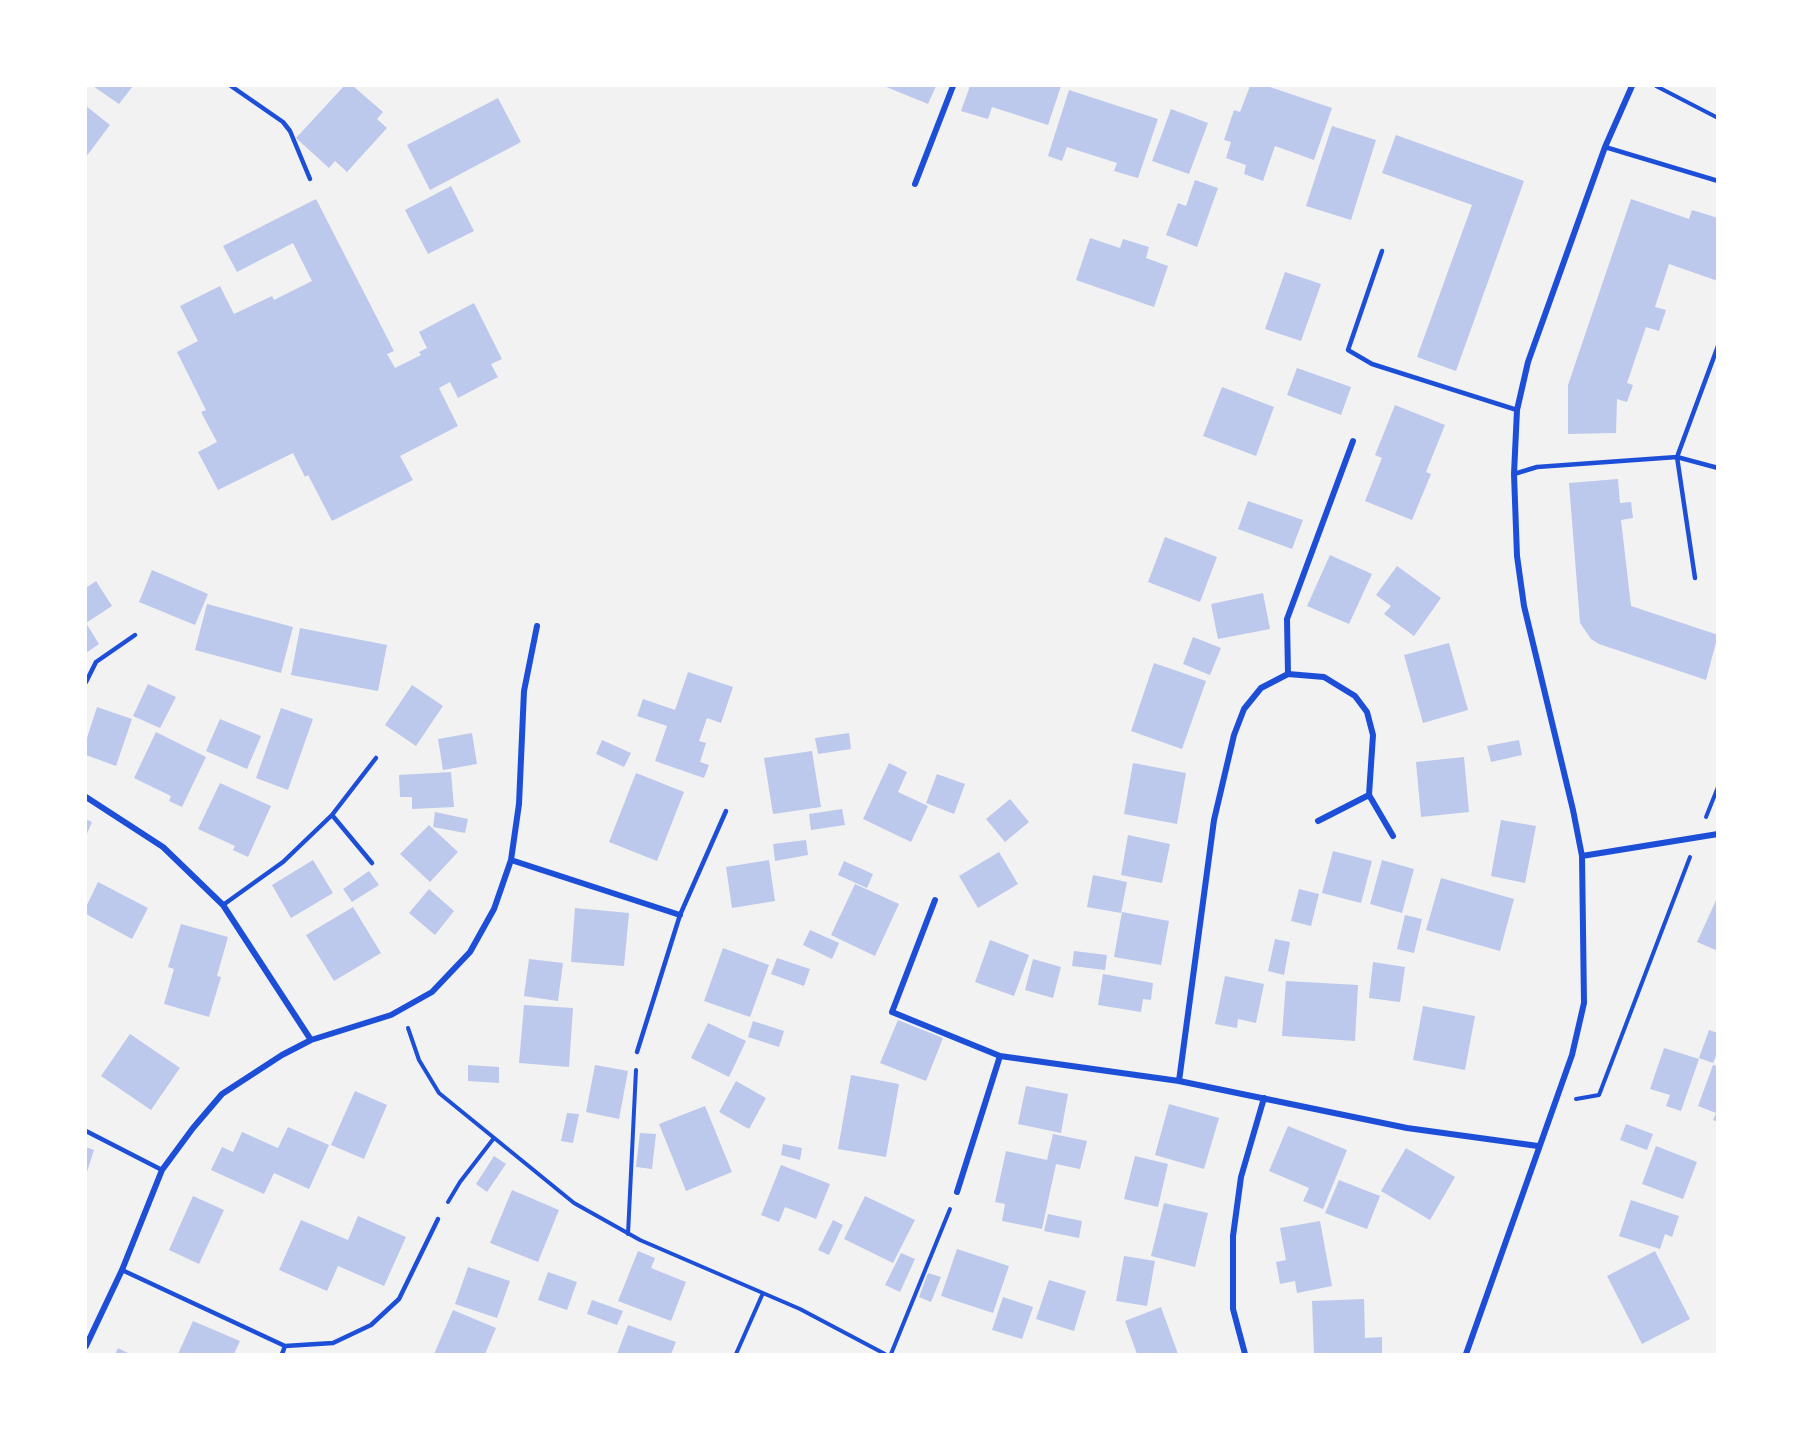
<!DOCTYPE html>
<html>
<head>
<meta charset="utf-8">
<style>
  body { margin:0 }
  #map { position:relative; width:1803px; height:1440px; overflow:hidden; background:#f2f2f2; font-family:"DejaVu Sans",sans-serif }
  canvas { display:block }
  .frame { position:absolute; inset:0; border:87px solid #fff; pointer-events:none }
</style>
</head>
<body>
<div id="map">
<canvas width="1803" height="1440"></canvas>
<div class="frame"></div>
</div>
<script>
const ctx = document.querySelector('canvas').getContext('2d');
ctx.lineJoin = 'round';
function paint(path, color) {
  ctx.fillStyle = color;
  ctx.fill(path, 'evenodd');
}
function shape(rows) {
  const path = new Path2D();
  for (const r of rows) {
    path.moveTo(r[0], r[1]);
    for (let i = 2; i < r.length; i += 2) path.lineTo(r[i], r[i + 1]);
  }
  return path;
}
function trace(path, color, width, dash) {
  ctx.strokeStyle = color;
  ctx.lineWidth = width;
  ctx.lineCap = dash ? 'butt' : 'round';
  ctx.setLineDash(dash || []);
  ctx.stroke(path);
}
const building = shape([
  [93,86,133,86,119,104],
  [344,86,353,86,383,112,377,119,387,128,347,172,335,161,329,168,296,138],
  [884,86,936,86,928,104],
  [970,86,1061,86,1048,125,992,107,988,119,961,111],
  [1250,86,1267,86,1332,108,1314,160,1275,146,1263,181,1244,174,1246,165,1226,158,1231,142,1224,140,1234,110,1240,112],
  [1069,90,1158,119,1138,178,1114,171,1117,163,1067,147,1062,161,1048,156],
  [498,98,521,142,430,190,407,145],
  [86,106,110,125,86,157],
  [1171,109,1208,123,1189,174,1152,161],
  [1332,126,1376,140,1351,220,1306,206],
  [1396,135,1524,181,1456,371,1417,357,1472,205,1382,173],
  [1195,180,1218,188,1197,247,1166,235,1178,203,1186,206],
  [451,186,474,231,428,254,405,210],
  [316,199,394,351,387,354,395,368,421,355,419,352,427,348,419,332,474,303,502,359,491,364,498,377,458,398,450,382,439,388,458,426,400,456,413,480,332,521,308,475,305,477,293,453,218,490,198,452,217,442,201,412,206,410,177,352,198,341,180,306,220,286,234,314,272,296,274,300,312,281,293,243,237,272,223,246],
  [1631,199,1689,219,1692,210,1718,218,1718,281,1669,264,1655,307,1666,310,1659,331,1646,327,1627,383,1633,385,1627,402,1617,399,1616,433,1568,434,1568,385],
  [1090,238,1120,248,1123,239,1149,247,1146,258,1168,266,1154,307,1076,280],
  [1285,272,1321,284,1301,341,1265,329],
  [1297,368,1351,387,1341,415,1287,395],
  [1222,387,1274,407,1256,456,1203,436],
  [1395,405,1445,425,1426,472,1431,474,1412,520,1365,501,1382,458,1375,455],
  [1618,479,1620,503,1631,502,1633,518,1621,520,1631,606,1718,635,1706,680,1599,644,1591,639,1580,623,1569,483],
  [1248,501,1303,520,1292,549,1238,529],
  [1165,537,1217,557,1200,602,1148,582],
  [1330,555,1372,574,1349,624,1307,606],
  [1397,566,1441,598,1414,636,1384,614,1391,606,1376,595],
  [152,570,208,594,195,625,139,602],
  [96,581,112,606,86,623,99,644,86,653,86,588],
  [1263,593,1270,629,1218,639,1211,604],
  [207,604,293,627,281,673,195,650],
  [300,628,387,645,378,691,291,675],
  [1193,637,1221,648,1210,675,1183,664],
  [1449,643,1468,710,1423,723,1404,655],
  [1154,663,1206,681,1182,749,1131,731],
  [688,672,733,687,721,723,707,718,699,741,706,743,700,762,709,765,704,778,655,761,667,726,637,716,643,699,675,710],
  [148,684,176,697,160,728,133,716],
  [412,685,443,706,416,746,385,725],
  [97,707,132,719,116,766,86,755,86,741],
  [281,708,313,719,288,790,256,778],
  [220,719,261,736,247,769,206,751],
  [156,732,206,757,182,807,169,801,171,796,134,778],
  [472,733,477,764,443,770,438,739],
  [849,733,851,749,818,754,815,738],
  [602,740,631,753,624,767,596,754],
  [1519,740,1522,755,1491,762,1487,746],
  [812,751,821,807,773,814,764,758],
  [1464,757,1469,812,1421,817,1416,762],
  [889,763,907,772,898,792,928,806,911,842,863,819],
  [1133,763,1186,773,1177,824,1124,814],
  [451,772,454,807,412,809,412,797,400,797,399,775],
  [636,773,684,792,657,861,609,842],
  [937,774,965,784,954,814,926,803],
  [220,783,271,806,248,857,233,850,235,846,198,829],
  [1010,799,1029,822,1005,842,986,819],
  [842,809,845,825,811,830,809,814],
  [435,812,468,819,465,833,433,827],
  [86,819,92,822,86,836],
  [1501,820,1536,826,1525,883,1491,876],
  [429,825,458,852,430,882,400,854],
  [1128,835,1170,844,1162,883,1121,875],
  [806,840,808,855,775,861,773,844],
  [1333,851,1372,861,1361,903,1322,893],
  [999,852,1018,884,978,908,959,876],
  [313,860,333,893,291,918,272,885],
  [769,860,775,901,732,908,726,867],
  [1382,860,1414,869,1402,913,1370,904],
  [844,861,873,874,867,888,838,875],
  [369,871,379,885,352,902,343,889],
  [1093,875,1127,882,1121,913,1087,907],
  [1441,878,1514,899,1500,951,1426,930],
  [98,882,148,908,132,939,86,914,86,907],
  [855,884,899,904,875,956,831,935],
  [429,889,454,911,435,935,409,913],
  [1299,889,1319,894,1311,926,1291,921],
  [1718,896,1718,951,1697,942],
  [353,907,381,953,334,981,306,935],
  [575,908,629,913,624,966,571,962],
  [1122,912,1169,921,1161,965,1114,957],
  [1405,915,1422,919,1414,953,1397,949],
  [181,924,228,937,217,976,221,977,209,1017,164,1004,174,969,168,967],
  [810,930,839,943,832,959,803,945],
  [1275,939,1290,942,1284,975,1268,971],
  [990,940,1029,955,1014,996,975,982],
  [723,948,769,965,750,1017,704,1001],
  [1074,951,1107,955,1105,970,1072,966],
  [777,958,810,969,804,986,771,974],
  [529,959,563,963,558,1001,524,996],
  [1033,959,1061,967,1053,998,1025,990],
  [1373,962,1405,967,1400,1002,1369,998],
  [1103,974,1153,983,1151,1000,1143,999,1141,1012,1098,1005],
  [1225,976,1264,984,1256,1023,1238,1019,1237,1028,1215,1024],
  [1286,981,1358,985,1355,1041,1282,1036],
  [524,1005,573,1008,569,1067,519,1063],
  [1423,1006,1475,1016,1465,1070,1413,1060],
  [898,1020,943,1038,926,1081,880,1063],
  [753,1021,784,1031,779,1047,748,1037],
  [708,1023,746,1041,729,1077,691,1058],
  [1709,1030,1718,1033,1718,1051,1713,1063,1699,1058],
  [130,1034,180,1068,151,1110,101,1076],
  [1664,1048,1699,1059,1681,1111,1666,1106,1670,1095,1650,1089],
  [468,1065,499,1067,499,1083,468,1081],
  [595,1065,628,1071,619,1119,586,1112],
  [1713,1065,1718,1066,1718,1122,1713,1120,1716,1113,1698,1106],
  [851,1075,899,1084,886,1157,838,1149],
  [736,1081,766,1098,749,1129,719,1112],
  [1026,1086,1068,1094,1061,1133,1018,1124],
  [355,1091,387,1105,364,1159,331,1145],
  [1169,1104,1219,1118,1204,1169,1155,1155],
  [705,1106,732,1172,686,1191,659,1124],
  [567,1113,579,1114,573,1143,561,1141],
  [1626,1124,1653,1134,1647,1150,1620,1140],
  [1288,1126,1347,1150,1323,1209,1303,1201,1309,1188,1269,1171],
  [288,1127,329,1145,309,1189,274,1173,264,1194,211,1170,222,1147,233,1152,242,1132,278,1148],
  [640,1133,656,1134,652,1169,636,1167],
  [1053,1134,1087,1141,1080,1169,1056,1164,1042,1229,1002,1221,1005,1204,995,1202,1006,1151,1047,1160],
  [783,1144,802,1148,800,1160,781,1155],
  [1656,1146,1697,1162,1683,1199,1642,1184],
  [86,1147,94,1150,86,1175],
  [1406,1148,1455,1177,1430,1220,1381,1191],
  [494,1156,506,1164,487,1192,476,1184],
  [1135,1156,1168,1164,1158,1207,1124,1199],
  [781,1165,830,1184,816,1219,785,1207,779,1222,761,1215],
  [1339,1180,1380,1196,1367,1229,1325,1213],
  [512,1190,559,1210,538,1262,490,1243],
  [193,1196,224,1210,199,1264,169,1250],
  [865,1196,915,1220,893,1263,844,1239],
  [1631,1200,1679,1216,1672,1237,1665,1234,1660,1249,1619,1236],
  [1164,1203,1208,1213,1195,1267,1151,1256],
  [1048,1214,1082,1221,1079,1238,1044,1231],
  [358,1216,406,1237,384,1286,338,1266,327,1291,279,1270,301,1220,348,1240],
  [833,1220,843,1225,829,1255,818,1250],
  [1320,1221,1332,1286,1297,1293,1295,1281,1280,1284,1276,1262,1286,1260,1280,1228],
  [957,1249,1009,1266,993,1313,941,1296],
  [638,1251,655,1258,651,1268,686,1282,671,1321,618,1301],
  [1655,1251,1690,1319,1642,1344,1607,1276],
  [901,1253,915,1259,900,1292,885,1285],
  [1124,1256,1155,1261,1147,1306,1116,1301],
  [468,1267,510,1281,497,1318,455,1304],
  [548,1272,577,1282,567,1310,538,1300],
  [928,1273,941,1277,931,1302,919,1297],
  [1049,1280,1086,1291,1074,1331,1036,1319],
  [1003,1297,1033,1307,1022,1339,992,1330],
  [1364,1299,1365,1338,1382,1337,1382,1354,1314,1354,1312,1301],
  [592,1300,623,1311,617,1325,587,1314],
  [1161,1307,1178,1354,1137,1354,1125,1321],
  [453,1310,496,1328,485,1354,434,1354],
  [193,1321,240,1341,234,1354,178,1354],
  [628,1325,676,1342,671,1354,617,1354],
  [118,1348,130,1354,115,1354]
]);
const path = shape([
  [1656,86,1718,118],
  [1706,817,1718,787],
  [408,1028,419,1060,439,1093,574,1203,640,1240,800,1309,885,1354],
  [1576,1099,1599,1095,1690,857],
  [448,1202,460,1182,494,1138],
  [628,1234,636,1070],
  [736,1354,763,1293],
  [891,1354,950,1209]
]);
const service = shape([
  [231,86,283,122,290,131,310,179],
  [1605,147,1718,181],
  [1382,251,1348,350,1372,364,1517,410],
  [1514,474,1537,467,1677,457,1718,468],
  [1695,578,1677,457,1718,346],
  [86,682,96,662,135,635],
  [332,815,372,863],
  [223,905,283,862,332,815,376,758],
  [637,1052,680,915,726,811],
  [86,1131,162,1170],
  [122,1270,285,1346,333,1343,371,1325,399,1299,438,1219],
  [282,1354,285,1346]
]);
const minor = shape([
  [915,184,953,86],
  [1288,674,1287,619,1353,441],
  [86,797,163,847,223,905,311,1040],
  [1318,821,1369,795],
  [1582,856,1718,834],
  [511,860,680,915],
  [935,900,892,1012,1000,1056,1179,1081,1407,1128,1538,1146],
  [1179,1081,1214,820,1234,735,1244,709,1261,688,1288,674,1324,677,1355,696,1367,712,1373,735,1369,795,1393,836],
  [957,1192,1000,1056],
  [86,1346,122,1270,162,1170,193,1128,222,1094,282,1055,311,1040,391,1015,432,992,470,952,494,909,511,860,519,804,524,691,537,626],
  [1245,1354,1233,1309,1233,1236,1241,1177,1264,1098],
  [1466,1354,1572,1055,1584,1003,1582,856,1573,810,1524,606,1517,556,1514,474,1517,410,1528,362,1605,147,1632,86]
]);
paint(building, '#bdc9ec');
trace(path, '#1d4ed8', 4);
trace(service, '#1d4ed8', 4.5);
trace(minor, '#1d4ed8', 6);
</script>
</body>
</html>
